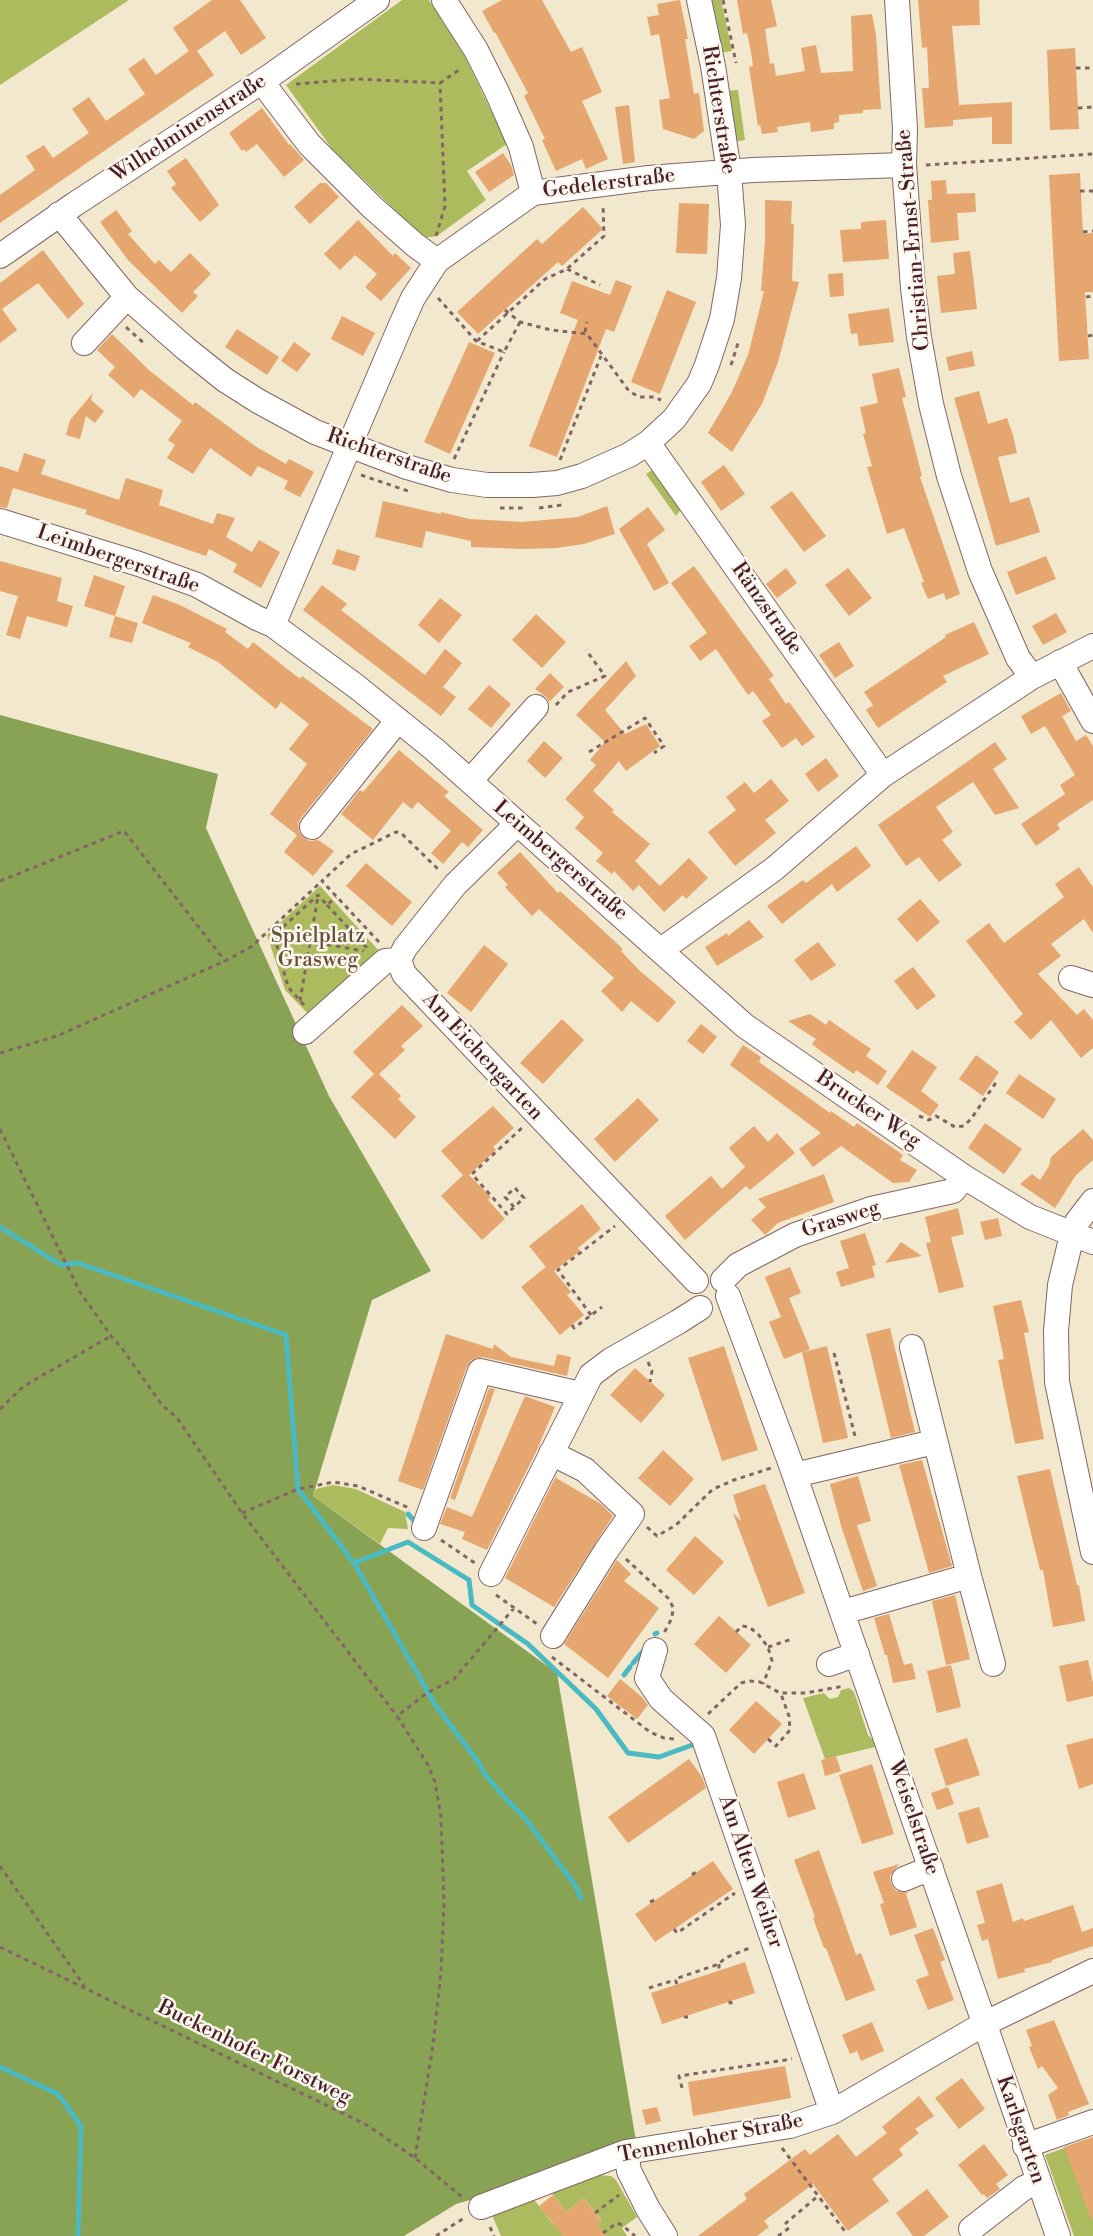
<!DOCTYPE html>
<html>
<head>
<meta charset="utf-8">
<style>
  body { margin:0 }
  canvas { display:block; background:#f1e8ce }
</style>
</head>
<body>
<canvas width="1093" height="2236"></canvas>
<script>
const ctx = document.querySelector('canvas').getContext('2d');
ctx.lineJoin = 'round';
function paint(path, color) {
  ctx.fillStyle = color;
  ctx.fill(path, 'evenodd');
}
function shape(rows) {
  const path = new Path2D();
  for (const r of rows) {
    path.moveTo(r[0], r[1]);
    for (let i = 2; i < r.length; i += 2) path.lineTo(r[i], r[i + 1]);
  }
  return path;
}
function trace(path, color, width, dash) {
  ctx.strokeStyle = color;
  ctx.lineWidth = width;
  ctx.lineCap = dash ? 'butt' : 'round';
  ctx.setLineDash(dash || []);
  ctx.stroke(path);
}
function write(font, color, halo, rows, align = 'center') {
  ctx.font = font + ' "Libre Bodoni",serif';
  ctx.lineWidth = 5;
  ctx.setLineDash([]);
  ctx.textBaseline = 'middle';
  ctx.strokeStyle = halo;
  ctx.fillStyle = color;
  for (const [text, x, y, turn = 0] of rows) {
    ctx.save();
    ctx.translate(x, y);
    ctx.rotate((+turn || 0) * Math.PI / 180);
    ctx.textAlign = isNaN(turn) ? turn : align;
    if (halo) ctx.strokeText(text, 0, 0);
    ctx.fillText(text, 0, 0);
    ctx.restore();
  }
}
const green = shape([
  [0,0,129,0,0,85],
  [402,0,429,0,465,57,507,144,467,171,486,200,437,236,424,238,333,150,286,85],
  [709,0,721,0,732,51,719,53],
  [738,90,745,140,733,142,726,91],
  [655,468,683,506,676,516,646,474],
  [320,886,380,952,311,1017,285,990,267,935],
  [333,1485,356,1489,405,1512,408,1529,388,1528,380,1544,313,1496,316,1489],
  [849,1688,854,1692,868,1735,879,1746,825,1759,803,1698,824,1693,830,1699,838,1697,841,1690],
  [1067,2147,1093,2214,1093,2236,1074,2236,1045,2155],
  [599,2175,611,2176,616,2180,637,2217,622,2228,627,2236,606,2236,597,2224,601,2220,584,2198,566,2212,551,2192],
  [533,2198,552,2223,567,2236,501,2236,492,2215]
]);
const forest = shape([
  [0,715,218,774,206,828,329,1096,431,1271,372,1300,313,1496,557,1673,636,2141,473,2199,456,2204,404,2236,0,2236]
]);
const stream = shape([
  [0,1227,61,1265,78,1263,286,1335,298,1489,354,1563,408,1542,469,1580,472,1605,528,1644,596,1709,628,1753,659,1757,695,1744],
  [408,1514,417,1524],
  [354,1563,436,1706,479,1763,483,1772,506,1799,525,1818,575,1885,581,1898],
  [655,1634,657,1633],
  [633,1663,643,1651],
  [624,1675,630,1667],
  [0,2067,58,2094,81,2126,78,2236]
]);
const building = shape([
  [212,0,240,0,266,38,241,55,225,31,197,51,214,75,0,223,0,195,35,170,26,156,44,145,53,158,89,133,72,109,89,97,106,121,145,94,128,69,144,58,156,75,189,51,173,28],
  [502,0,542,0,571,52,582,47,602,92,582,101,608,159,586,169,582,159,556,171,542,140,545,139,524,96,528,93,495,32,494,33,482,11],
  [680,0,688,39,685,39,694,94,699,93,704,131,694,139,663,129,659,100,670,98,659,34,651,36,647,17,659,15,657,4],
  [737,0,771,0,777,26,765,29,770,64,774,63,776,76,805,71,801,48,816,45,821,73,853,71,851,16,872,14,876,35,881,109,863,110,863,113,839,115,839,122,834,123,834,129,811,132,810,122,777,127,778,132,762,134,760,125,758,126,749,67,753,66,751,52,747,33,743,34],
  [918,0,979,0,980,25,952,26,959,105,1012,102,1012,144,992,144,992,117,953,120,953,126,925,128,922,88,929,88,927,47,922,48],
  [1075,48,1079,129,1050,130,1047,50],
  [629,105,635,162,623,164,615,107],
  [262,108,289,145,290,144,304,160,284,177,257,144,246,152,244,149,242,151,229,133],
  [503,153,511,165,514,175,489,192,475,172],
  [186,158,219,205,200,222,171,188,176,184,167,171],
  [1080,173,1083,234,1093,233,1093,292,1085,292,1089,359,1059,361,1049,175],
  [946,180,947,194,975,193,976,212,957,213,959,240,931,243,928,200,932,200,931,181],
  [320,183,326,183,339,197,310,224,294,207],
  [765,200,792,201,791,224,794,224,792,281,799,282,778,362,762,404,732,452,708,433,732,392,748,355,764,291,761,291,765,241],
  [679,203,709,204,707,254,676,253],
  [583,207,603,229,562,266,558,262,478,334,457,312,537,239,542,244],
  [116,210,132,231,128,234,155,264,159,260,171,272,190,253,211,274,193,292,198,296,182,313,128,260,100,222],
  [358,220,393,256,395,253,411,268,381,301,365,287,377,274,355,255,340,270,324,254],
  [886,220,889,259,843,262,840,230,861,229,861,222],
  [43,250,84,304,68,319,38,283,2,309,17,330,0,343,0,283],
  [970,251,977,309,941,313,937,276,955,274,953,253],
  [843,273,844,296,830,297,828,274],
  [616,280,632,286,614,332,606,329,557,457,529,446,578,320,560,313,572,281,610,295],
  [667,290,696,302,660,394,631,382],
  [889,308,894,342,859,346,857,333,851,334,848,314],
  [342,316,375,333,363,356,331,339],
  [237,329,279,357,267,375,225,347],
  [112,334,150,371,193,405,195,402,255,446,286,464,289,459,314,472,300,497,284,489,288,481,258,466,251,477,210,448,193,474,167,458,175,445,168,440,182,421,141,389,134,398,108,375,115,367,97,350],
  [294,342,311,354,297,372,281,361],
  [469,342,495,353,450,454,424,442],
  [972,351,975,366,949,371,946,357],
  [899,368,906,397,902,398,922,476,920,477,960,594,946,600,944,593,928,599,921,583,924,582,904,528,887,534,867,467,872,466,863,434,866,433,860,407,878,403,872,374],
  [979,391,988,424,1007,418,1013,435,1017,453,998,457,1010,503,1029,497,1040,532,996,546,954,398],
  [93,393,91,400,104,411,95,423,86,416,80,439,66,435,70,420],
  [24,453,46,460,41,474,119,500,126,478,163,490,159,505,213,524,217,513,235,518,226,537,252,552,259,540,280,552,261,588,233,572,237,564,209,549,206,556,85,514,87,510,13,488,7,508,0,507,0,466,18,472],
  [724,465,745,494,721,511,701,482],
  [792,491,826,536,804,552,770,507],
  [383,501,441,514,441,512,470,519,522,522,578,517,607,506,615,534,584,544,557,548,523,549,471,547,471,541,426,531,422,548,375,537],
  [648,507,665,530,647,544,669,583,654,591,619,529],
  [337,549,360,556,355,571,332,564],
  [1046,556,1056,579,1016,595,1007,572],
  [0,561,62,578,57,601,73,606,67,627,27,616,20,639,6,635,18,596,0,591],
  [694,566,774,676,769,679,786,704,789,702,815,737,802,746,796,738,782,748,762,721,771,715,753,691,748,695,716,649,700,661,689,646,707,633,671,583],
  [786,568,797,583,777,598,766,584],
  [848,568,872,598,849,616,825,585],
  [94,575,125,586,115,616,84,606],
  [322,585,347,604,341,610,425,675,445,649,462,663,443,687,456,697,441,716,303,610],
  [153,595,180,605,227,629,225,632,248,649,253,642,300,679,302,676,373,729,301,818,298,824,299,832,304,838,310,841,318,840,334,851,313,876,284,852,297,835,270,814,307,764,289,749,309,724,281,702,276,709,218,662,188,647,191,643,142,623],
  [440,598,462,615,439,643,418,625],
  [1056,613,1067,632,1043,645,1032,626],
  [536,614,566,642,542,668,512,640],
  [115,616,138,623,132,643,109,637],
  [974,622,989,654,943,676,947,682,878,728,866,710,873,705,864,692,946,637,945,635],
  [839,642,854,666,835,678,819,655],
  [626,661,636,676,605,710,625,734,646,724,660,746,626,771,619,761,593,791,614,810,612,812,650,844,635,861,660,886,689,858,708,878,686,899,683,895,664,912,639,885,633,891,614,871,612,874,596,861,603,853,575,828,584,817,565,799,596,765,590,760,605,742,576,715],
  [550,673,564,687,549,702,546,697,535,689],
  [489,685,511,704,491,728,468,709],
  [1061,693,1071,711,1062,716,1076,741,1086,735,1093,746,1093,800,1057,824,1060,829,1036,846,1021,824,1065,794,1060,785,1075,775,1045,726,1031,734,1021,716],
  [544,741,563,758,545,778,527,761],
  [995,742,1007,759,993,769,1019,808,995,815,973,782,936,807,953,832,942,840,962,865,939,882,919,857,906,866,878,825],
  [399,750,449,792,444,796,483,830,468,847,462,842,443,864,431,853,451,831,418,802,412,809,403,802,373,840,341,814,360,790,363,792],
  [826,758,839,776,818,792,805,774],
  [771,779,789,801,765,820,776,833,735,866,708,832,736,810,726,797,745,782,754,793],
  [856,846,871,866,837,892,832,884,782,924,767,906,803,880,806,883],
  [520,852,558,893,560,891,582,911,623,949,621,951,639,970,676,1002,658,1023,631,1001,622,1012,601,991,614,978,539,909,532,916,505,887,508,885,497,873],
  [366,863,412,902,392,926,346,886],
  [1079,867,1093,887,1093,933,1084,919,1051,944,1061,956,1038,974,1077,1015,1084,1009,1093,1020,1093,1048,1081,1058,1051,1020,1031,1040,1014,1022,1023,1014,966,941,989,923,1004,943,1064,897,1055,884],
  [920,899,940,922,917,942,897,919],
  [749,920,764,937,717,966,705,947,727,933,728,936],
  [818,942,836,965,811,981,794,960],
  [484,945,508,964,471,1012,447,993],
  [913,967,936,996,917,1010,894,981],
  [402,1005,423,1026,401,1046,405,1050,379,1074,401,1096,398,1099,416,1117,395,1139,351,1097,374,1074,353,1052],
  [810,1014,826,1025,829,1020,871,1049,866,1056,887,1071,878,1085,856,1070,854,1074,822,1052,812,1044,816,1039,788,1021],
  [562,1019,584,1040,543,1084,520,1063],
  [701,1024,717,1037,703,1054,687,1041],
  [743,1045,761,1057,759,1062,830,1113,831,1111,854,1127,857,1123,903,1155,900,1160,917,1170,909,1182,893,1183,841,1146,813,1167,799,1149,821,1133,730,1065],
  [912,1050,937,1067,921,1091,939,1105,930,1117,886,1087],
  [976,1055,999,1072,983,1096,959,1079],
  [1019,1074,1056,1099,1043,1119,1006,1093],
  [638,1098,659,1120,615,1162,594,1139],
  [493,1106,514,1128,493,1147,496,1150,469,1175,491,1197,488,1200,505,1219,482,1240,441,1196,463,1175,441,1151],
  [985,1123,1022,1149,1004,1174,968,1148],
  [754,1126,768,1142,777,1133,795,1153,750,1190,746,1186,685,1240,665,1216,711,1176,722,1189,745,1167,729,1148],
  [1083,1129,1093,1140,1093,1160,1076,1175,1055,1208,1020,1184,1032,1174,1040,1180,1049,1166,1051,1157],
  [824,1174,834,1202,778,1223,765,1235,751,1220,766,1207,758,1199],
  [582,1204,601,1229,578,1248,580,1251,554,1271,571,1292,567,1295,584,1315,560,1335,521,1287,546,1267,529,1246],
  [958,1208,964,1234,951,1237,964,1287,939,1293,926,1243,931,1242,925,1217],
  [998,1218,1002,1236,985,1240,980,1222],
  [865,1233,876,1265,872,1266,875,1277,841,1287,836,1272,849,1268,840,1241],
  [901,1242,922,1256,885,1263],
  [790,1267,801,1293,789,1298,810,1349,803,1352,827,1346,848,1438,823,1443,802,1352,784,1359,769,1322,781,1317,765,1277],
  [1021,1300,1029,1332,1024,1333,1044,1439,1015,1444,998,1360,1004,1359,993,1306],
  [890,1328,915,1432,891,1438,866,1334],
  [446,1334,493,1349,494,1344,511,1357,554,1366,557,1354,571,1357,567,1376,483,1357,471,1360,467,1366,423,1490,398,1481],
  [724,1346,758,1450,722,1461,688,1358],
  [635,1368,665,1395,641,1423,610,1395],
  [489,1388,495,1389,455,1500,450,1498],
  [525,1396,555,1407,536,1452,487,1550,462,1539,465,1532,440,1524,447,1507,472,1517],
  [663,1450,694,1479,670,1506,638,1478],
  [922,1460,952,1566,929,1573,899,1465],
  [1050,1469,1077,1585,1079,1585,1085,1621,1053,1627,1043,1570,1040,1570,1017,1476],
  [558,1472,556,1478,601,1504,613,1516,554,1607,505,1578],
  [858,1476,871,1521,857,1525,877,1586,863,1591,842,1529,830,1484],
  [765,1484,805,1593,768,1607,733,1513,741,1521,733,1495],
  [695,1536,724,1562,694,1595,666,1570],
  [617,1560,631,1574,624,1581,659,1608,608,1678,564,1644],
  [955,1595,970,1659,946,1665,932,1601],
  [889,1614,904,1665,912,1663,916,1679,893,1683,887,1655,885,1655,874,1618],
  [719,1616,751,1645,726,1673,694,1644],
  [1088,1660,1093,1683,1093,1696,1067,1702,1059,1666],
  [951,1665,961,1707,937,1713,927,1671],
  [620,1679,642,1697,648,1705,637,1719,607,1696],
  [756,1701,782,1724,754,1754,729,1730],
  [967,1738,980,1775,946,1786,934,1749],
  [1093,1738,1093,1784,1079,1789,1066,1745],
  [836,1756,841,1771,825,1776,821,1760],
  [689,1759,702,1777,706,1788,628,1843,608,1817],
  [872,1764,894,1834,862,1844,839,1775],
  [804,1773,816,1809,788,1818,777,1782],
  [948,1787,954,1804,937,1810,931,1793],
  [979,1807,989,1837,967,1844,958,1813],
  [819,1850,856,1955,861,1953,875,1990,846,2001,826,1948,824,1948,813,1918,815,1917,794,1860],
  [713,1861,733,1889,655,1942,635,1914],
  [899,1864,890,1876,891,1884,896,1891,908,1892,906,1894,917,1927,890,1936,880,1904,884,1903,873,1872],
  [1002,1883,1013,1922,1023,1918,1024,1921,1073,1905,1082,1932,1093,1928,1093,1946,1052,1960,1052,1962,1024,1969,1025,1972,998,1979,988,1939,982,1941,977,1925,985,1923,976,1891],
  [933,1928,945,1960,940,1962,954,2000,928,2010,916,1980,929,1975,914,1935],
  [745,1962,755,1993,662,2024,651,1993],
  [1054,2020,1089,2104,1068,2112,1069,2115,1057,2120,1048,2095,1058,2088,1042,2066,1038,2069,1029,2047,1032,2046,1026,2030],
  [872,2022,884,2051,861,2061,857,2051,850,2054,842,2035],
  [785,2066,791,2098,693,2116,688,2082],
  [962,2078,985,2109,959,2129,935,2098],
  [919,2096,934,2116,915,2129,919,2133,899,2149,903,2155,872,2179,889,2201,848,2231,813,2184,764,2221,769,2227,757,2236,698,2236,747,2199,744,2194,805,2149,810,2155,838,2134,856,2157,887,2133,882,2127],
  [657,2107,661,2121,646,2125,642,2110],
  [1093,2137,1093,2219,1091,2219,1064,2147],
  [984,2144,1008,2175,996,2184,1000,2189,987,2198,984,2194,982,2195,958,2165],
  [927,2189,949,2217,924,2236,913,2236,896,2213],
  [553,2195,566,2212,584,2198,601,2221,597,2224,606,2236,563,2236,539,2206]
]);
const path = shape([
  [723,0,736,63],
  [1076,68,1093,68],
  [296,84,357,79,440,83,462,68],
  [1078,108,1093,107],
  [926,165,1093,154],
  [1080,191,1093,191],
  [1083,232,1093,231],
  [436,236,445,206,440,83],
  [567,269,600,285],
  [1086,297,1093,296],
  [438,298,476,341,504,352,520,322],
  [505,310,520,322,551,330,587,334,629,391,639,397,654,397,661,400],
  [126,327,146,345],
  [585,332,587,322],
  [1088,336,1093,335],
  [477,341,545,279,567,269,604,236,603,204],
  [731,365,739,340],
  [454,459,504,352],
  [560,460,601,356],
  [361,475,408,491],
  [500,508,524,508],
  [539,508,562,505],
  [556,705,568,692,605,676,586,650],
  [589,752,645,718,664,746,654,753],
  [0,881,124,831,225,961],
  [327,905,367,948],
  [274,935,364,951],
  [379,942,322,881,351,854,396,832,401,833,440,871],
  [300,1001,318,896],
  [304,1005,288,987,274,935,318,895,327,905,336,897],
  [0,1053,57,1036,225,961,251,947,322,881],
  [919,1116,929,1120,936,1116,955,1127,964,1126,971,1119,997,1081],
  [0,1129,80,1292,111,1336,121,1347,162,1405,177,1418,242,1513,397,1716],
  [514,1207,505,1197,515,1188,524,1198,514,1207,507,1214,472,1174,523,1127],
  [591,1315,558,1270,615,1226],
  [572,1325,574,1328,602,1307],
  [834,1353,856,1440],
  [648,1362,652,1371,650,1382],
  [0,1409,24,1386,111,1336],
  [242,1513,298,1489,334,1482,358,1486,409,1508],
  [647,1527,657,1536,676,1525,713,1489,734,1480,771,1468],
  [441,1540,475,1563],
  [626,1559,668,1598,673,1607,672,1618,664,1633],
  [496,1595,537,1624],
  [736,1632,742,1626,749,1627,758,1634,768,1647,772,1661,763,1684],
  [768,1647,792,1639],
  [552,1657,650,1732,664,1738,675,1739],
  [708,1714,741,1683,750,1681,760,1682,780,1693,806,1693,844,1686],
  [768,1739,776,1746,790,1730,789,1716,781,1694],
  [0,1866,85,1987],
  [692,1875,698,1870],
  [650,1902,657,1899],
  [674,1929,677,1933,735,1893],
  [0,1947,367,2125,415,2158,462,2197],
  [719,1964,719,1970],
  [677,1984,675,1979,719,1964,725,1958,752,1947],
  [649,1988,675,1980],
  [730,2001,730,2003,736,2001],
  [684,2017,688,2017],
  [682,2088,679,2076,792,2059],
  [782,2148,847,2234],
  [415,2158,433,2045,441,1972,444,1903,441,1817,435,1782,428,1765,397,1716,427,1693,454,1679,514,1608],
  [595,2213,619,2195],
  [490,2227,494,2236],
  [603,2233,617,2223,622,2225,635,2236],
  [436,2236,464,2218],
  [778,2236,789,2228,786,2223,818,2196]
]);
const minor = shape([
  [444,0,476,50,497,92,521,147,533,193],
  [897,0,905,129,904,165,913,288,919,337,931,404,949,476,980,571,1018,658,1032,677],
  [262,82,309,144,372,207,415,245,437,261],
  [59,214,127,297,185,348,225,380,258,401,315,432,407,467,452,480,487,485,532,485,557,483,582,476,629,455,648,443,674,419,699,384,707,365,722,319,729,278,733,225,729,172,713,66,699,0],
  [0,256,75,204,270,76,377,0],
  [84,343,127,297],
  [648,443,883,775],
  [0,521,139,564,197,585,257,618,273,625,357,687,435,750,745,1026,964,1177,1030,1217,1093,1242],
  [273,625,400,327,413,298,437,261,533,193,649,178,753,170,904,165],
  [1060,662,1093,721],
  [470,781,536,707],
  [517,824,455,885,405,948,399,960,404,974,696,1281],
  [312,827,398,720],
  [661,950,774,869,883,775,1032,677,1093,646],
  [1071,978,1093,985],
  [305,1032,385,961,399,960],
  [1093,1201,1077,1222,1072,1235,1060,1285,1056,1331,1057,1382,1093,1552],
  [723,1280,738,1265,795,1235,871,1209,953,1191,964,1177],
  [728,1296,790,1462,1058,2236],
  [551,1453,585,1470,632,1514,606,1551,553,1636],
  [795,1475,934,1442],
  [424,1528,480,1371,580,1394],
  [491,1574,591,1375,611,1360,678,1322,700,1308],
  [969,1576,993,1664],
  [843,1612,969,1576,912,1347],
  [655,1650,647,1678,661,1699,703,1736,832,2112],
  [829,1664,857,1654],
  [904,1879,931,1868],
  [1025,2146,1093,2122],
  [626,2152,629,2171,648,2209,665,2236],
  [481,2207,626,2152,790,2126,832,2112,984,2024,1093,1971],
  [971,2229,1024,2188,1038,2182]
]);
const streetNames = [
  ["Richterstraße",718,110,81],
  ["Wilhelminenstraße",189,129,-33],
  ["Gedelerstraße",609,184,-7],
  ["Christian-Ernst-Straße",914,240,-95],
  ["Richterstraße",389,457,19],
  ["Leimbergerstraße",118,560,19],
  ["Ränzstraße",766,609,55],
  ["Leimbergerstraße",560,861,41],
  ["Am Eichengarten",482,1057,47],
  ["Brucker Weg",868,1110,34],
  ["Grasweg",841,1220,-18],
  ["Weiselstraße",913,1818,71],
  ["Am Alten Weiher",750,1872,71],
  ["Buckenhofer Forstweg",254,2053,26],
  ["Karlsgarten",1020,2130,71],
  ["Tennenloher Straße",711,2139,-11]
];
const parkNames = [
  ["Spielplatz",318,937],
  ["Grasweg",318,961]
];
paint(green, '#acbb5d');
paint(forest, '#89a354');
trace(stream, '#4ab9c1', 5);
paint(building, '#e5a66f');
trace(minor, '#846564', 26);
trace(path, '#846564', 3, [4.5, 4.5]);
trace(minor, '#fff', 24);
write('21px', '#4a1f2b', '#fbf7ec', streetNames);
write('21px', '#674e3a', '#fbf7ec', parkNames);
</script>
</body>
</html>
